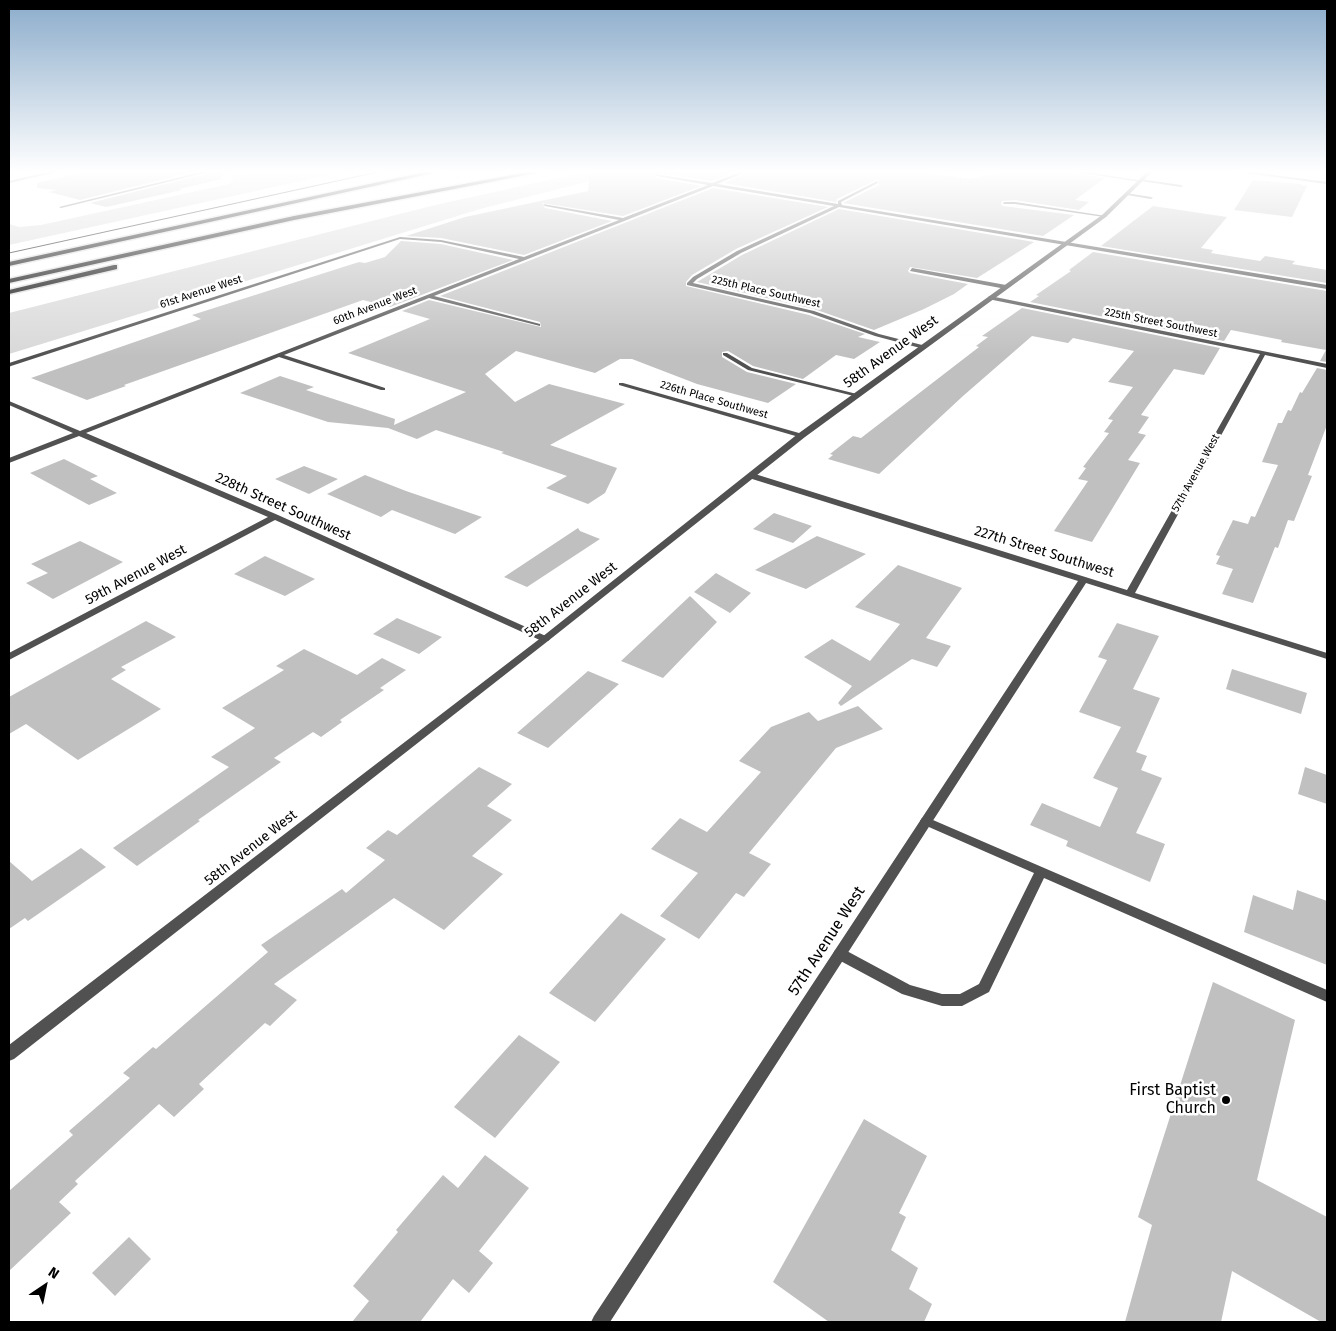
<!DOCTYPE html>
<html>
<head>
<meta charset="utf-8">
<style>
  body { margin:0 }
  #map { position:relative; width:1336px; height:1331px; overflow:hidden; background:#fff; font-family:"Fira Sans",sans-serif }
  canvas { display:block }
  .frame { position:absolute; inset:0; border:10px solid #000; pointer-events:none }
  .north { position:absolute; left:20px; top:1261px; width:50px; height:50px; -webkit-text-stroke:4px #fff; paint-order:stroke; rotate:34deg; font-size:14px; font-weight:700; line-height:20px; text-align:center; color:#000 }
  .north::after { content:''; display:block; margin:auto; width:18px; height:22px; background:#000; clip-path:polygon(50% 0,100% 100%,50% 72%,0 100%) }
</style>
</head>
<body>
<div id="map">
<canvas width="1336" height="1331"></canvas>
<div class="frame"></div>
<div class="north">N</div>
</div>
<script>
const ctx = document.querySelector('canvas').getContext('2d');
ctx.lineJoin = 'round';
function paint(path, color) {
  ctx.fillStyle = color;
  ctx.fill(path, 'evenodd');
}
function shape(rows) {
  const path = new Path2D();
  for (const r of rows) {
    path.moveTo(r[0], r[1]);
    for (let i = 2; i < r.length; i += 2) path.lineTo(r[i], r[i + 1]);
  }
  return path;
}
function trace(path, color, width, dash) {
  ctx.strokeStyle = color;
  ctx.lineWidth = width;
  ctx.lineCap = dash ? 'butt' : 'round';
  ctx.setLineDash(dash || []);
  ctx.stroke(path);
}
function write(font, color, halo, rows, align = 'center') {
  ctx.font = font + ' "Fira Sans",sans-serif';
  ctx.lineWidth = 5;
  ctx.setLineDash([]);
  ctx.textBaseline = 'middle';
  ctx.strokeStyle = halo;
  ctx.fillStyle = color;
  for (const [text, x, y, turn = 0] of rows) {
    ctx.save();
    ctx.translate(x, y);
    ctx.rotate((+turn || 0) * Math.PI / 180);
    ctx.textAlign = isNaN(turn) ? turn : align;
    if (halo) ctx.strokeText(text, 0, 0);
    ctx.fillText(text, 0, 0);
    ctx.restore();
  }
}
const green = shape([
  [287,170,352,170,9,245,9,224,19,227,41,225,229,184,235,175],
  [594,170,625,172,480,209,9,354,9,313,431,206]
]);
const building = shape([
  [95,170,200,170,80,200,49,192,56,190,37,188,37,183],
  [221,170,222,179,179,189,182,190,106,207,90,203],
  [590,170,739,170,712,181,654,172,656,178,701,186,623,216,542,203,545,208,612,221,524,255,441,238,406,236,465,217,588,191],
  [753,170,908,170,969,179,1009,170,1059,170,1105,178,1075,200,1089,202,1079,210,1015,200,1002,201,1001,204,1003,206,1074,215,1043,236,843,203,879,185,878,179,837,199,836,202,724,183],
  [1253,180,1301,184,1301,185,1307,186,1292,217,1234,210],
  [713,188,828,207,736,249,692,275,686,282,686,286,809,315,865,334,858,337,880,342,854,359,836,355,803,379,753,366,728,351,722,352,722,357,747,372,796,384,768,403,697,384,632,359,620,359,595,373,516,351,485,374,515,402,549,384,625,404,550,445,617,468,605,493,588,504,546,488,567,476,501,453,504,452,436,430,417,439,388,428,328,422,240,393,280,376,314,387,306,390,395,419,394,425,466,392,348,353,430,319,402,311,429,300,541,327,540,322,440,296],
  [1153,206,1227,217,1201,248,1213,250,1211,253,1260,261,1265,256,1295,261,1292,264,1327,270,1327,283,1101,246],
  [839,209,1034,242,977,278,910,267,908,271,910,273,968,284,954,294,924,309,874,330,814,309,697,282,742,255],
  [401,241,441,244,513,260,390,307,363,300,124,385,126,386,87,400,31,378,201,319,192,315,359,262,365,263,385,257],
  [1093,252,1327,291,1327,362,1320,361,1326,350,1281,342,1282,340,1231,330,1224,341,1030,302,1039,296,1036,295,1071,271,1069,270],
  [1022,308,1220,348,1204,375,1174,369,1141,415,1149,417,1138,433,1146,435,1128,460,1140,463,1092,542,1054,531,1088,481,1078,479,1086,468,1083,467,1109,433,1104,432,1113,420,1108,419,1133,387,1108,382,1134,351,1073,338,1068,343,1032,336,963,396,879,474,828,459,833,455,830,454,853,436,861,438,979,347,976,346,988,337,982,336],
  [1317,368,1327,370,1327,425,1308,475,1312,476,1294,521,1288,520,1278,548,1275,547,1253,603,1222,594,1233,569,1216,564,1220,556,1216,555,1233,520,1248,524,1251,516,1255,517,1278,465,1262,462,1278,423,1282,423,1288,410,1291,411,1300,392,1302,393],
  [64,459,98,476,90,479,117,493,89,505,30,473],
  [304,466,338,479,309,494,275,479],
  [365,475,406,491,482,517,455,534,392,510,381,517,327,494],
  [774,513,812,526,793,543,753,529],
  [578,528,580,531,600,539,527,587,504,577],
  [817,536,866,554,806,589,755,570],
  [80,541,123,562,53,599,26,583,48,573,31,564],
  [265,556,315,579,285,596,234,574],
  [898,565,962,588,926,638,951,646,937,667,912,659,841,706,838,703,852,686,804,657,832,639,870,661,900,624,855,607],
  [716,573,751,593,730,613,694,592],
  [690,596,717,622,663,678,621,661],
  [397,618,442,637,419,654,373,634],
  [146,621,176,637,121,667,126,670,111,679,161,709,78,760,26,724,9,734,9,697],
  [1117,623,1159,636,1133,689,1160,698,1136,752,1147,756,1141,770,1162,778,1136,833,1165,844,1150,882,1066,846,1068,841,1030,825,1042,803,1100,827,1118,788,1093,778,1121,727,1079,712,1107,660,1098,657],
  [304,649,357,675,382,658,406,670,380,688,384,690,340,720,342,722,321,737,313,732,274,758,281,762,198,820,200,821,137,866,113,848,229,767,211,757,255,728,222,708,284,670,276,666],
  [1232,669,1307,693,1301,714,1226,689],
  [588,671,619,684,548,748,517,733],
  [858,706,883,729,836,748,749,853,771,864,744,897,736,893,699,939,660,916,698,873,651,849,680,818,707,832,761,772,739,761,771,727,809,712,818,721],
  [479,767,512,784,487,806,512,820,472,856,503,874,444,930,394,898,274,984,297,1000,270,1026,265,1023,199,1084,204,1089,174,1117,159,1104,75,1181,78,1184,59,1202,71,1213,9,1271,9,1191,73,1135,69,1131,130,1078,123,1073,153,1047,156,1049,268,952,261,945,342,889,346,893,385,860,366,848,388,830,397,835],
  [1305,767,1327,775,1327,804,1298,794],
  [81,848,106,867,28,921,25,918,9,929,9,861,32,881],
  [1297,890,1327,901,1327,965,1244,932,1253,895,1293,910],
  [621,913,666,939,595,1022,549,993],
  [1213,982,1295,1020,1257,1180,1327,1217,1327,1322,1321,1322,1232,1271,1221,1322,1125,1322,1152,1225,1138,1217],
  [519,1035,560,1062,495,1138,454,1107],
  [864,1119,927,1156,899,1213,906,1217,891,1250,918,1268,909,1289,932,1304,924,1322,829,1322,773,1282],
  [485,1155,529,1188,479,1251,493,1263,469,1293,453,1279,420,1322,352,1322,369,1301,353,1286,398,1232,396,1230,443,1175,458,1188],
  [129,1237,151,1259,115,1296,92,1273]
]);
const service = shape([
  [1236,170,1327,182,1327,184,1222,170,1236,170],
  [1140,179,1181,185,1183,186,1181,187,1141,181,1140,179],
  [1126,193,1151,197,1153,198,1151,199,1127,195,1126,193],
  [723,353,727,353,752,368,861,395,858,397,748,370,723,355,723,353],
  [926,817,1327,990,1327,1002,1044,878,989,992,962,1006,942,1006,902,994,835,958,833,954,835,950,840,948,845,950,910,985,942,994,960,994,979,984,1034,873,922,824,920,821,922,818,926,817]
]);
const minor = shape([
  [57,170,66,170,9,183,9,181,57,170],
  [209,170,217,170,61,208,59,207,209,170],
  [745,170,751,170,717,184,838,204,838,201,877,181,878,183,841,202,842,205,1327,285,1327,289,839,207,741,253,697,279,693,283,814,311,879,334,926,346,926,348,924,349,875,336,810,313,687,285,687,283,693,277,737,251,834,206,713,186,434,296,540,324,540,326,429,298,284,355,385,388,385,390,381,390,279,357,86,433,278,515,548,637,550,639,548,641,542,641,275,520,9,660,9,653,268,517,79,436,9,463,9,458,73,433,9,405,9,401,80,431,519,259,441,242,400,239,11,366,9,367,9,363,400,237,441,240,524,257,619,220,545,206,543,204,623,218,708,185,656,176,655,174,712,183,745,170],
  [1061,170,1074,170,1143,181,1141,182,1061,170],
  [1004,202,1015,202,1106,216,1104,217,1015,204,1003,204,1004,202],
  [912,268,1006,285,1009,287,1006,289,910,271,912,268],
  [990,296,1327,364,1327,368,1265,355,1135,593,1327,653,1327,659,1086,583,610,1322,591,1322,594,1316,1078,581,749,478,749,474,755,474,1127,590,1260,354,988,299,988,297,990,296],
  [619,383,623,383,806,435,799,437,619,385,619,383]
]);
const tertiary = shape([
  [1149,170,1154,170,1106,217,805,437,548,641,14,1059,9,1061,9,1045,542,637,799,433,1102,215,1149,170]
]);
const motorway = shape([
  [434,170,447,170,9,266,9,262,434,170],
  [538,170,552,170,294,220,9,283,9,279,294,216,538,170],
  [114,265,117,265,117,269,9,294,9,290,114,265]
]);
const tram = shape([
  [9,253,387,170]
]);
const markers = [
  [1226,1100,5,"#000"]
];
const farStreetnames = [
  ["61st Avenue West",201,292,-18],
  ["225th Place Southwest",766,292,13],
  ["60th Avenue West",375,306,-21],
  ["225th Street Southwest",1161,323,11],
  ["226th Place Southwest",714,400,16],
  ["57th Avenue West",1196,473,-61]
];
const streetNames = [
  ["58th Avenue West",891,352,-36],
  ["228th Street Southwest",283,507,24],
  ["227th Street Southwest",1044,552,17],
  ["59th Avenue West",136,575,-28],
  ["58th Avenue West",571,600,-38],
  ["58th Avenue West",251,848,-38]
];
const nearStreetnames = [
  ["57th Avenue West",827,941,-57]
];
const nearPoinames = [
  ["First Baptist",1216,1091],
  ["Church",1216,1109]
];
paint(green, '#d8d8d8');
paint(building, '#c0c0c0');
trace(motorway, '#dbdbdb', 3);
paint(service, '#515151');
paint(minor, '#515151');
paint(tertiary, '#515151');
paint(motorway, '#000');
trace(tram, '#000', 1);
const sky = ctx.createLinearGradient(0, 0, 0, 357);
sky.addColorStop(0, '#8baccb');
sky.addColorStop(0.48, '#fff');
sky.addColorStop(1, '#ffffff00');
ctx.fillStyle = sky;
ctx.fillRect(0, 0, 1336, 357);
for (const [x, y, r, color] of markers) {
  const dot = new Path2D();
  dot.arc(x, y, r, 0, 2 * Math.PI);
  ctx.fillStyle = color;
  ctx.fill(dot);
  trace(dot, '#fff', 2);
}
write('11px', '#000', '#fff', farStreetnames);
write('14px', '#000', '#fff', streetNames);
write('16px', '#000', '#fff', nearStreetnames);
write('16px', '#000', '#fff', nearPoinames, 'right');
</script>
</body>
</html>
